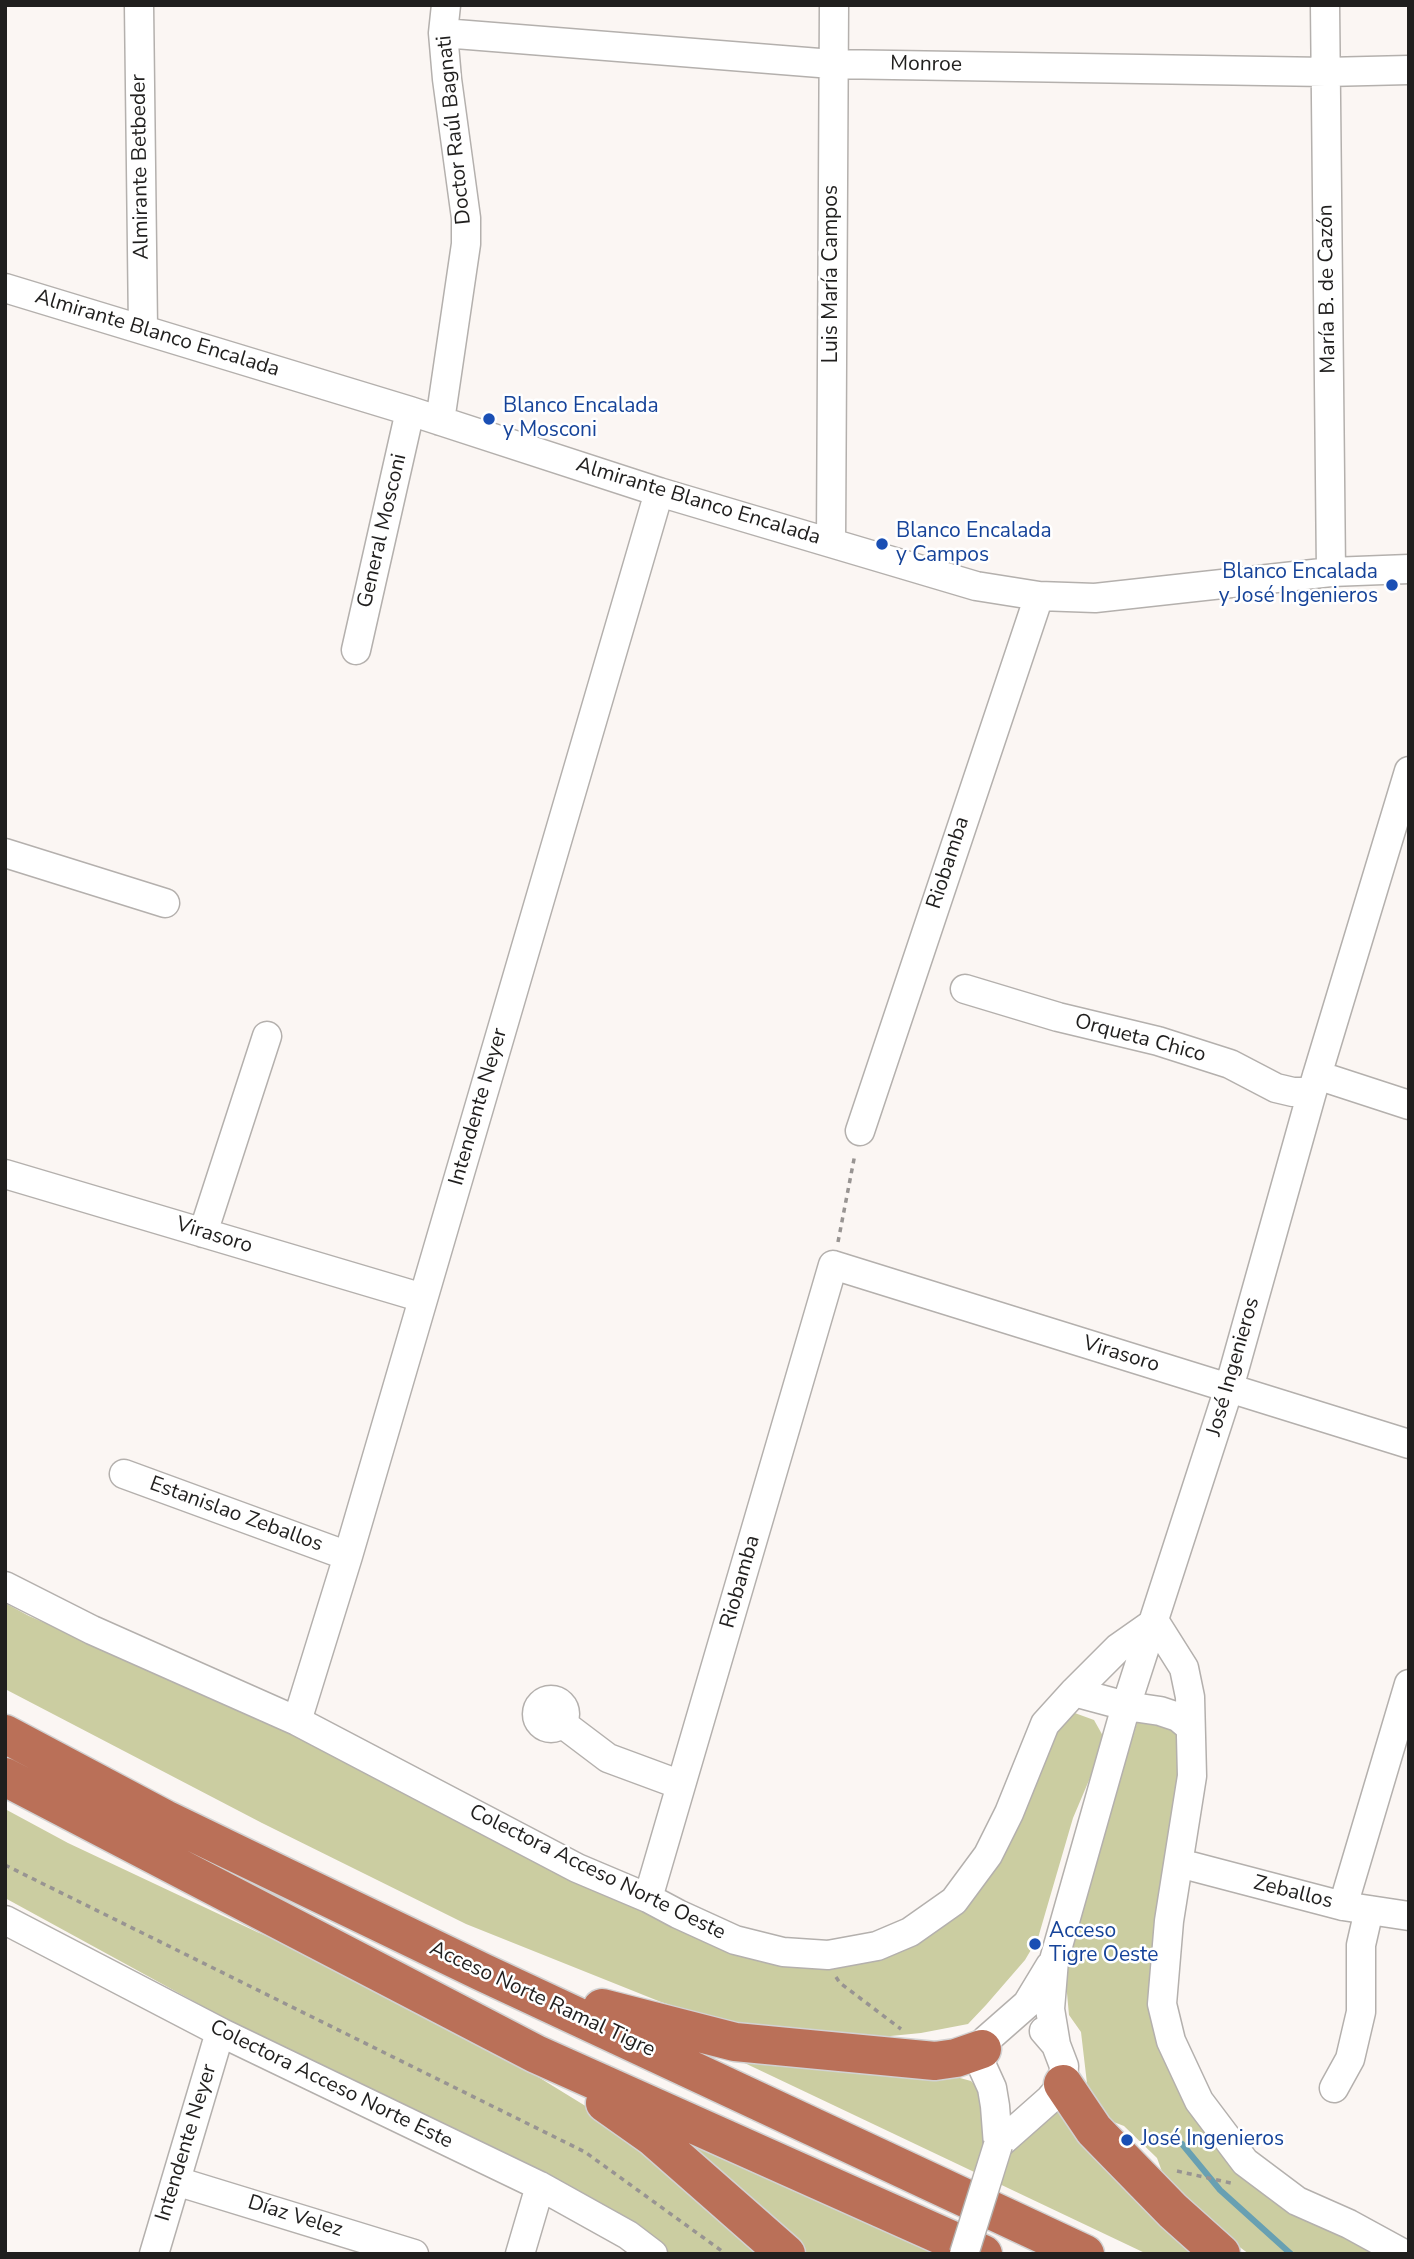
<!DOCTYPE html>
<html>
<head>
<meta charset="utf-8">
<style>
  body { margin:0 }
  #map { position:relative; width:1414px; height:2259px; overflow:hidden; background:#fbf6f3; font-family:"Nunito Sans",sans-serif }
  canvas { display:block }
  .frame { position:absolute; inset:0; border:7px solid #201f1e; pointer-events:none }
</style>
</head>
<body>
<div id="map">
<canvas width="1414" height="2259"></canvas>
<div class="frame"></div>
</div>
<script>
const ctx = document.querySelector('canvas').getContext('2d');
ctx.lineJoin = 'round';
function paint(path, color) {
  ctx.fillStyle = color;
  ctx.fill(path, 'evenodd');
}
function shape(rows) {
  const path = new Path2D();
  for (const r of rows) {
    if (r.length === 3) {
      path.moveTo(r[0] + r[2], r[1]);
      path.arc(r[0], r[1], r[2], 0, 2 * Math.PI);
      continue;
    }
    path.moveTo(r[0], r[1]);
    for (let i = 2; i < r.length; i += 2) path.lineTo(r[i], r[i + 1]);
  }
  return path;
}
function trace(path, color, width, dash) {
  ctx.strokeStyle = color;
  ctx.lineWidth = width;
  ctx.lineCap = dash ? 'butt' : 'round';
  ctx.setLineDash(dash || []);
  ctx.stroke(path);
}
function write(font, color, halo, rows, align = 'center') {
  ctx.font = font + ' "Nunito Sans",sans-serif';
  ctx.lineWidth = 5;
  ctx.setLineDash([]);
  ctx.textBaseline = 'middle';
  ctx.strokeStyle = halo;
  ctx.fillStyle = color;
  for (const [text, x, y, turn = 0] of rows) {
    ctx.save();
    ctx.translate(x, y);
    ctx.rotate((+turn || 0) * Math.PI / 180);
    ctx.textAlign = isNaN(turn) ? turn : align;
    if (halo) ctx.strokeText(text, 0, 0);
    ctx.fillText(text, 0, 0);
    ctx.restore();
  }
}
const green = shape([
  [5,1603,29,1616,164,1674,288,1733,648,1914,735,1950,788,1963,839,1968,886,1957,1028,1797,1061,1723,1072,1712,1094,1720,1103,1736,1098,1759,1073,1818,1038,1938,1025,1960,986,2005,968,2024,921,2033,830,2042,750,2031,661,2002,466,1924,262,1823,5,1689],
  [1154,1716,1183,1739,1153,2006,1192,2104,1384,2254,1249,2254,1171,2196,1157,2158,1124,2126,1111,2121,1088,2092,1081,2032,1069,2015,1064,1961,1138,1720],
  [5,1809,68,1843,257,1932,291,1946,522,2067,592,2110,769,2254,664,2254,458,2135,228,2020,5,1898],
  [675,2030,927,2069,971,2081,985,2096,990,2128,977,2165,1003,2175,1017,2136,1052,2110,1070,2118,1210,2254,1147,2254],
  [662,2123,947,2254,805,2254]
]);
const stream = shape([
  [1182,2144,1220,2190,1291,2254]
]);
const path = shape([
  [838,1242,855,1154],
  [5,1865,585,2152,726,2254],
  [836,1977,840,1983,901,2029],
  [1177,2171,1231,2183]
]);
const minor = shape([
  [139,5,143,329],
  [1325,5,1331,572],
  [443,33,832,64,1326,72,1409,70],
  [5,288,410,411,659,492,976,586,1039,596,1095,598,1331,572,1409,569],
  [440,421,466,244,466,218,447,79,443,33,446,5],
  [831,542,834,5],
  [356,650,410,411],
  [5,853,165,903],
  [965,989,1058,1017,1158,1041,1230,1064,1276,1088,1293,1092,1312,1092],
  [1317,1075,1409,1105],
  [860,1131,1039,596],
  [5,1174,423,1298],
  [203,1233,267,1036],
  [124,1474,348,1556],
  [5,1586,92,1630,297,1721,577,1868,648,1898,678,1914,735,1940,783,1952,828,1955,877,1946,910,1932,954,1901,988,1855,1009,1813,1045,1724,1074,1692,1118,1648,1155,1622,1184,1668,1190,1697,1192,1776,1169,1921,1162,2004,1171,2041,1199,2101,1245,2162,1297,2201,1349,2224,1404,2254],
  [1074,1692,1126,1706,1160,1711,1178,1717,1190,1727],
  [551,1714,14],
  [297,1721,348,1556,659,492],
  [563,1724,608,1758,681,1785],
  [1179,1863,1343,1906,1409,1916],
  [648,1898,833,1265,1409,1444],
  [1343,1906,1409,1684],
  [5,1920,220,2032,540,2186,628,2235,653,2254],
  [1056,2045,1050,2009,1054,1960,1126,1706,1229,1388,1312,1092,1409,771],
  [1334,2088,1350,2059,1361,2012,1361,1945,1369,1910],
  [998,2145,995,2106,992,2088,982,2066,982,2049,986,2040,1027,2004,1050,1966],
  [998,2145,1050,2099,1063,2084,1064,2066,1056,2045,1044,2031],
  [176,2181,414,2254],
  [154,2254,220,2032],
  [520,2254,540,2186]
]);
const highway = shape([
  [5,1734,165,1819,482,1972,1085,2254],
  [5,1777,536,2054,983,2254],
  [602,2008,735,2042,935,2061,956,2058,982,2049],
  [1063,2084,1094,2130,1173,2211,1221,2254],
  [605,2103,653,2137,786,2254]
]);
const minorBridge = shape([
  [964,2254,998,2145]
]);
const markers = [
  [489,419,7,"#1a4fb4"],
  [882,544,7,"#1a4fb4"],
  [1392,585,7,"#1a4fb4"],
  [1035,1944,7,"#1a4fb4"],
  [1127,2140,7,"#1a4fb4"]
];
const streetNames = [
  ["Monroe",926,65,1],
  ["Doctor Raúl Bagnati",455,130,-96],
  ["Almirante Betbeder",141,167,-91],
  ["Luis María Campos",832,274,-90],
  ["María B. de Cazón",1328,289,-91],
  ["Almirante Blanco Encalada",157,334,17],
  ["Almirante Blanco Encalada",698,502,17],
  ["General Mosconi",383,531,-77],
  ["Riobamba",949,863,-72],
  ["Orqueta Chico",1140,1039,15],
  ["Intendente Neyer",479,1107,-74],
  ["Virasoro",214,1236,17],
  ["Virasoro",1121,1355,17],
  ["José Ingenieros",1234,1367,-74],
  ["Estanislao Zeballos",236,1515,20],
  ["Riobamba",741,1582,-74],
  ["Colectora Acceso Norte Oeste",597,1873,26],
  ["Zeballos",1293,1893,14],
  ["Acceso Norte Ramal Tigre",542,2000,25],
  ["Colectora Acceso Norte Este",331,2085,26],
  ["Intendente Neyer",187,2143,-73],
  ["Díaz Velez",295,2217,17]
];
const transitNames = [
  ["Blanco Encalada",503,407],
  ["y Mosconi",503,431],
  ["Blanco Encalada",896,532],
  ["y Campos",896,556],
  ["Blanco Encalada",1378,573,"right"],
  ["y José Ingenieros",1378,597,"right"],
  ["Acceso",1049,1932],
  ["Tigre Oeste",1049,1956],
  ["José Ingenieros",1141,2140]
];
paint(green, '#cbcda1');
trace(stream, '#68a0b2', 6);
trace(minor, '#b4b0ad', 31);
trace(highway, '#d2d2d2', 41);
trace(path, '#989492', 3.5, [5, 5]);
trace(minor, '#fff', 28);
trace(highway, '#ba7058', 38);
trace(minorBridge, '#b4b0ad', 31, []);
trace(minorBridge, '#fff', 28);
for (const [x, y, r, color] of markers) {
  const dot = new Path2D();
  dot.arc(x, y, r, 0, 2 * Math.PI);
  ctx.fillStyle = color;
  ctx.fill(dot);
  trace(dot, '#fff', 2.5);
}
write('21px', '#201f1e', '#fff', streetNames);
write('21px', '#164399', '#fff', transitNames, 'left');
</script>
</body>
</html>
